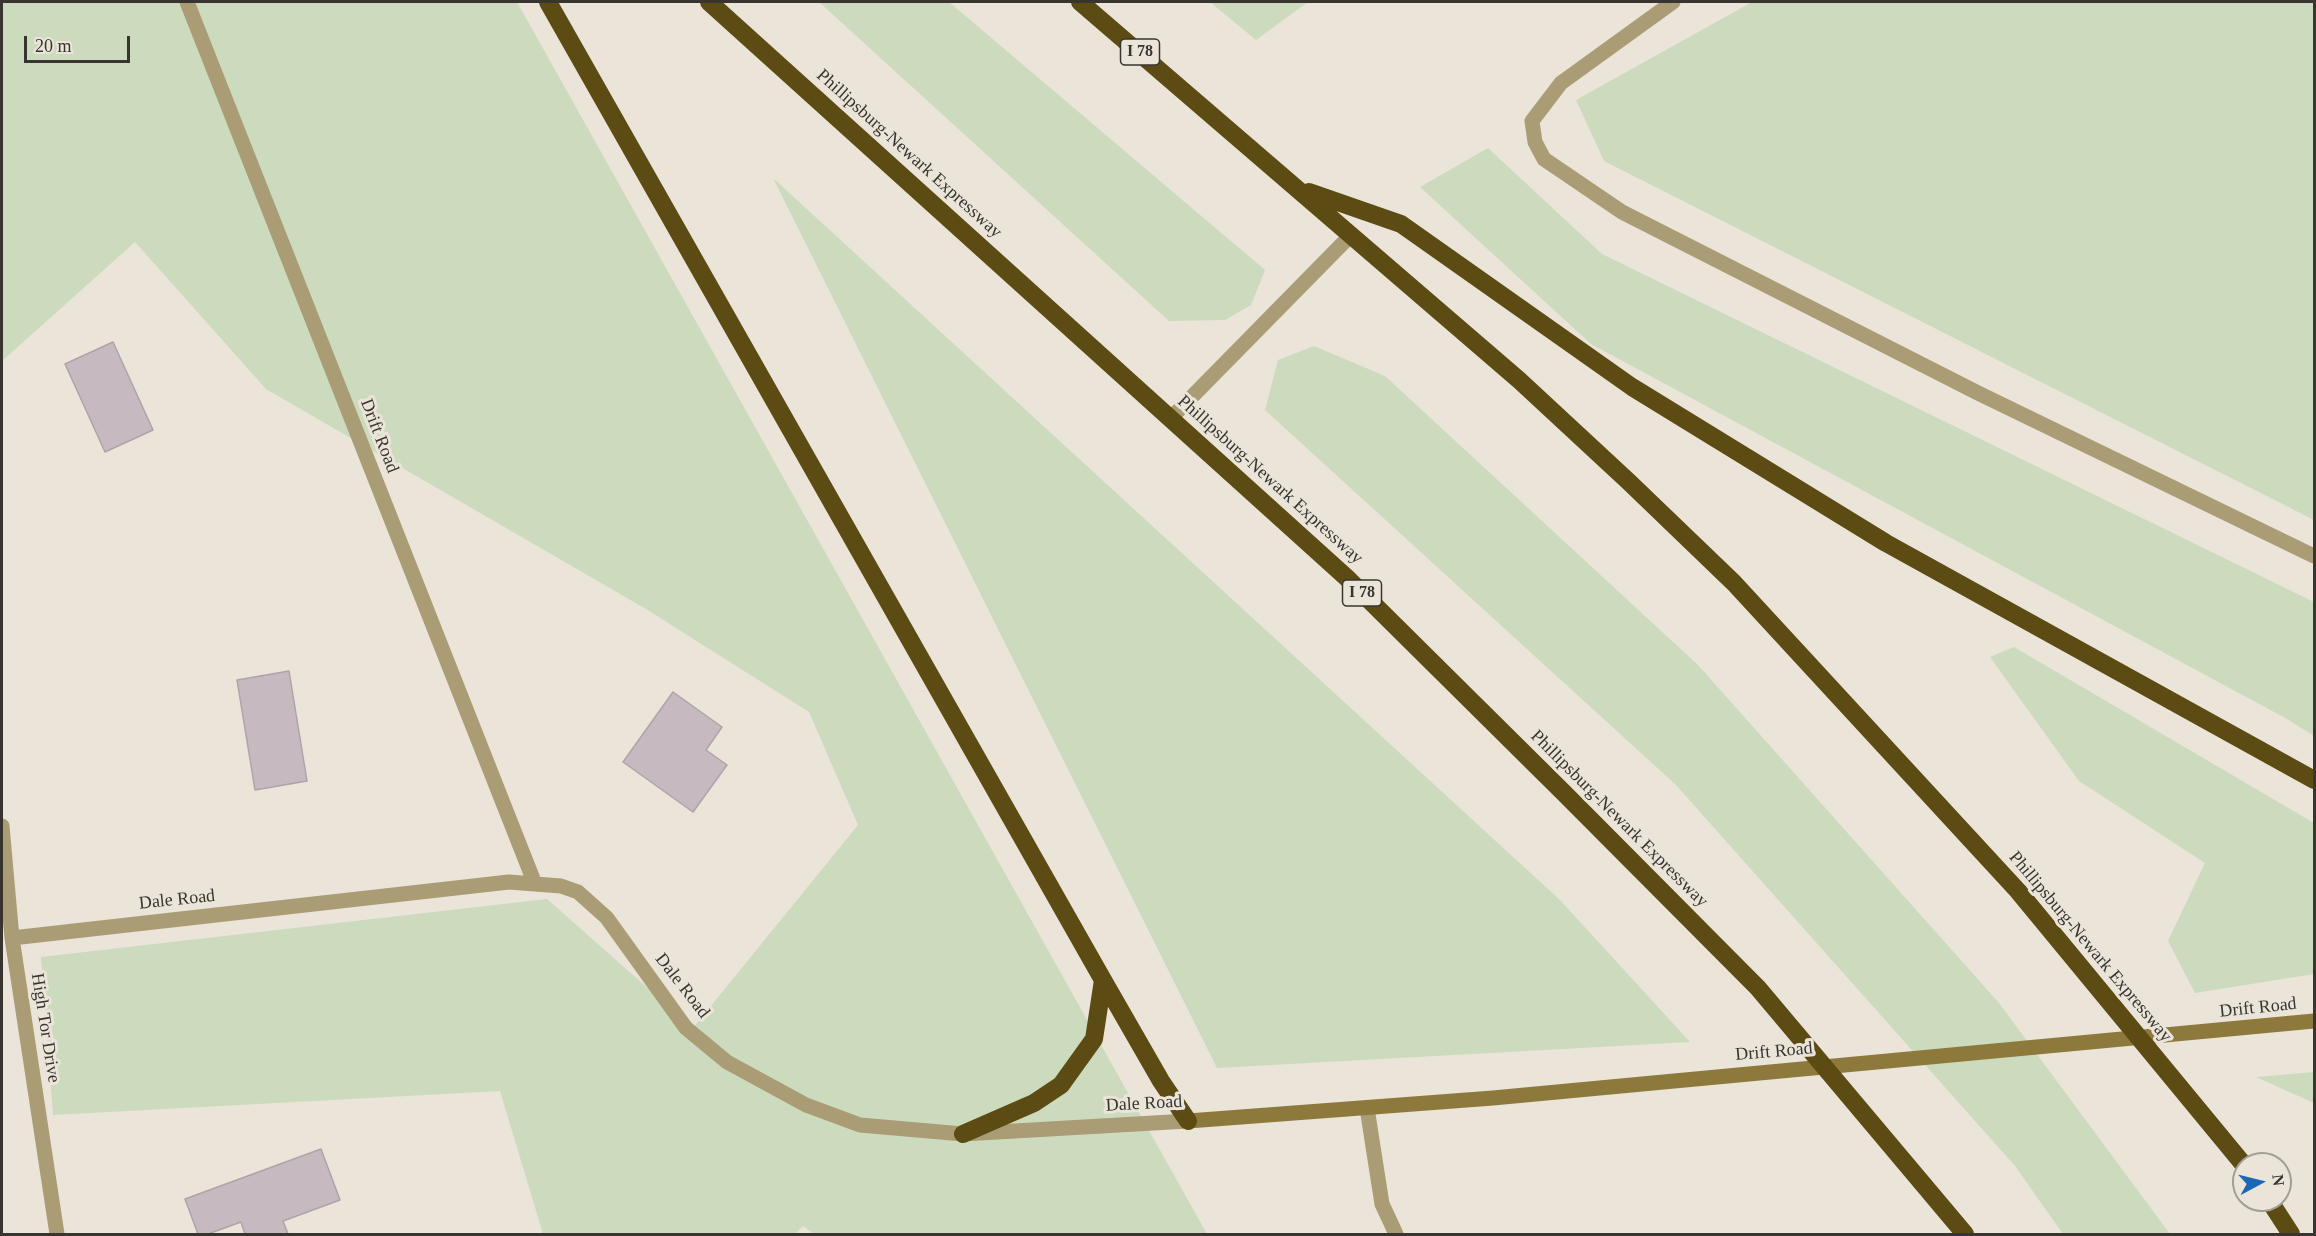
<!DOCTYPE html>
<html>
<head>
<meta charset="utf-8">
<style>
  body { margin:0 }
  #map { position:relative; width:2316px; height:1236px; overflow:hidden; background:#ebe4d9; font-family:"Times New Roman",serif }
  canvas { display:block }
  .frame { position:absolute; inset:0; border:3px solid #383531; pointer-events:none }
  .north { position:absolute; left:2232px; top:1152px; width:60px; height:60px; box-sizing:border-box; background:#ebe4d9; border:2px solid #a39e96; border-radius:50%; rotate:83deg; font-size:16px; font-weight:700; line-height:24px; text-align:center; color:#383531 }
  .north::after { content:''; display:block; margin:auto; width:21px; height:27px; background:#1a67b6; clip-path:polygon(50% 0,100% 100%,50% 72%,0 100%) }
  .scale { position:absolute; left:24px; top:36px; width:106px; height:27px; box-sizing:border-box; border:3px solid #383531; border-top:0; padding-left:8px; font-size:18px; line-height:21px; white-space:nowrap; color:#383531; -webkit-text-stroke:4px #ebe4d9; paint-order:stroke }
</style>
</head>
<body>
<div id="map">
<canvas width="2316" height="1236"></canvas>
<div class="frame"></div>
<div class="north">N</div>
<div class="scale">20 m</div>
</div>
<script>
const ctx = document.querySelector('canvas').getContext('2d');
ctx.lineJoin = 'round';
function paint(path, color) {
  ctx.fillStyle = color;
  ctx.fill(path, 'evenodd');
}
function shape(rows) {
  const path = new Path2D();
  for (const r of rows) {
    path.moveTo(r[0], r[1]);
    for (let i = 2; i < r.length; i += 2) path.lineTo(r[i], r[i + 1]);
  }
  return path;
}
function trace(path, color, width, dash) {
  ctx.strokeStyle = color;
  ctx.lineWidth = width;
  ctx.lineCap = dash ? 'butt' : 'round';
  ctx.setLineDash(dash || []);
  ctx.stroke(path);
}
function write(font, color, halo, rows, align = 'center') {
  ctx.font = font + ' "Times New Roman",serif';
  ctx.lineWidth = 6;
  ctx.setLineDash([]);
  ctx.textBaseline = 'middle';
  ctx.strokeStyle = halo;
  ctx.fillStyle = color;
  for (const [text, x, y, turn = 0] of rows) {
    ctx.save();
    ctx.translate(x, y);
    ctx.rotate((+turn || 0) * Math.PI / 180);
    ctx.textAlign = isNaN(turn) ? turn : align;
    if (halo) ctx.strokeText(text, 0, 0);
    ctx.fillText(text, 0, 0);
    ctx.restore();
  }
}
const green = shape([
  [2,2,517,2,1207,1234,814,1234,803,1226,795,1234,543,1234,500,1091,53,1115,41,957,547,899,693,1028,858,825,809,712,646,609,266,389,135,242,2,361],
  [819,2,949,2,1265,270,1251,305,1225,320,1169,321],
  [1210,2,1308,2,1256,40],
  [1752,2,2314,2,2314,520,1604,161,1576,100],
  [1488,148,1602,254,2314,602,2314,736,2287,719,1591,344,1420,187],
  [773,178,1560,900,1690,1042,1217,1068],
  [1314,346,1385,376,1698,665,1999,1003,2170,1234,2063,1234,2015,1166,1676,785,1265,410,1278,360],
  [2014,647,2314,823,2314,974,2195,993,2168,941,2205,863,2079,781,1990,657],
  [2314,1072,2314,1103,2256,1077]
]);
const building = shape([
  [113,342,153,430,105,452,65,364,113,342],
  [289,671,307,781,255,790,237,680,289,671],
  [673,692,722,727,706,750,727,765,693,812,623,762,673,692],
  [321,1149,340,1200,283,1221,288,1234,245,1234,241,1222,208,1234,198,1234,185,1199,321,1149]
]);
const lane = shape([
  [1171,418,1350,236]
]);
const street = shape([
  [187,2,535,884],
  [1673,2,1561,83,1532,121,1535,142,1544,159,1622,212,1978,393,2314,556],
  [2,826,12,938,57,1234],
  [12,938,509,882,561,886,578,892,607,918,686,1028,727,1062,806,1105,860,1125,963,1134,1188,1121],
  [1367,1108,1382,1204,1396,1234]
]);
const secondary = shape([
  [1188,1121,1493,1098,2314,1021]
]);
const highway = shape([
  [548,2,1103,980,1161,1081,1188,1121],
  [709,2,1347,578,1563,792,1758,988,1965,1234],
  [1080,2,1519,380,1629,482,1734,583,2018,891,2244,1165],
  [1309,192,1401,224,1632,387,1886,543,2314,780],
  [963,1134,1034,1103,1061,1085,1094,1039,1103,980],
  [2269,1200,2291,1234]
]);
const shields = [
  [1140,52,39],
  [1362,593,39]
];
const shieldNames = [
  ["I 78",1140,52],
  ["I 78",1362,593]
];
const streetNames = [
  ["Phillipsburg-Newark Expressway",909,154,42],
  ["Drift Road",379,436,69],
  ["Phillipsburg-Newark Expressway",1270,480,42],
  ["Phillipsburg-Newark Expressway",1619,819,45],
  ["Dale Road",177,900,-6],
  ["Phillipsburg-Newark Expressway",2090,947,50],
  ["Dale Road",682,986,52],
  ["Drift Road",2258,1008,-6],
  ["High Tor Drive",45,1028,81],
  ["Drift Road",1774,1052,-5],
  ["Dale Road",1144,1104,-3]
];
paint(green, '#ccdbbd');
paint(building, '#c6bac0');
trace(building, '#afa3aa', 1.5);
trace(lane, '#aa9d75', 15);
trace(street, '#aa9d75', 15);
trace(secondary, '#8d793b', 15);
trace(highway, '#5c4c14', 18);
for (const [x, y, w] of shields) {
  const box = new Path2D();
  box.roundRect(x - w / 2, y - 13, w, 26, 4.5);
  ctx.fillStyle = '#ebe4d9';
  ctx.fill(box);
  trace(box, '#383531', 1.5);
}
write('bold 16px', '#383531', null, shieldNames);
write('18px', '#383531', '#ebe4d9', streetNames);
</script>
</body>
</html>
